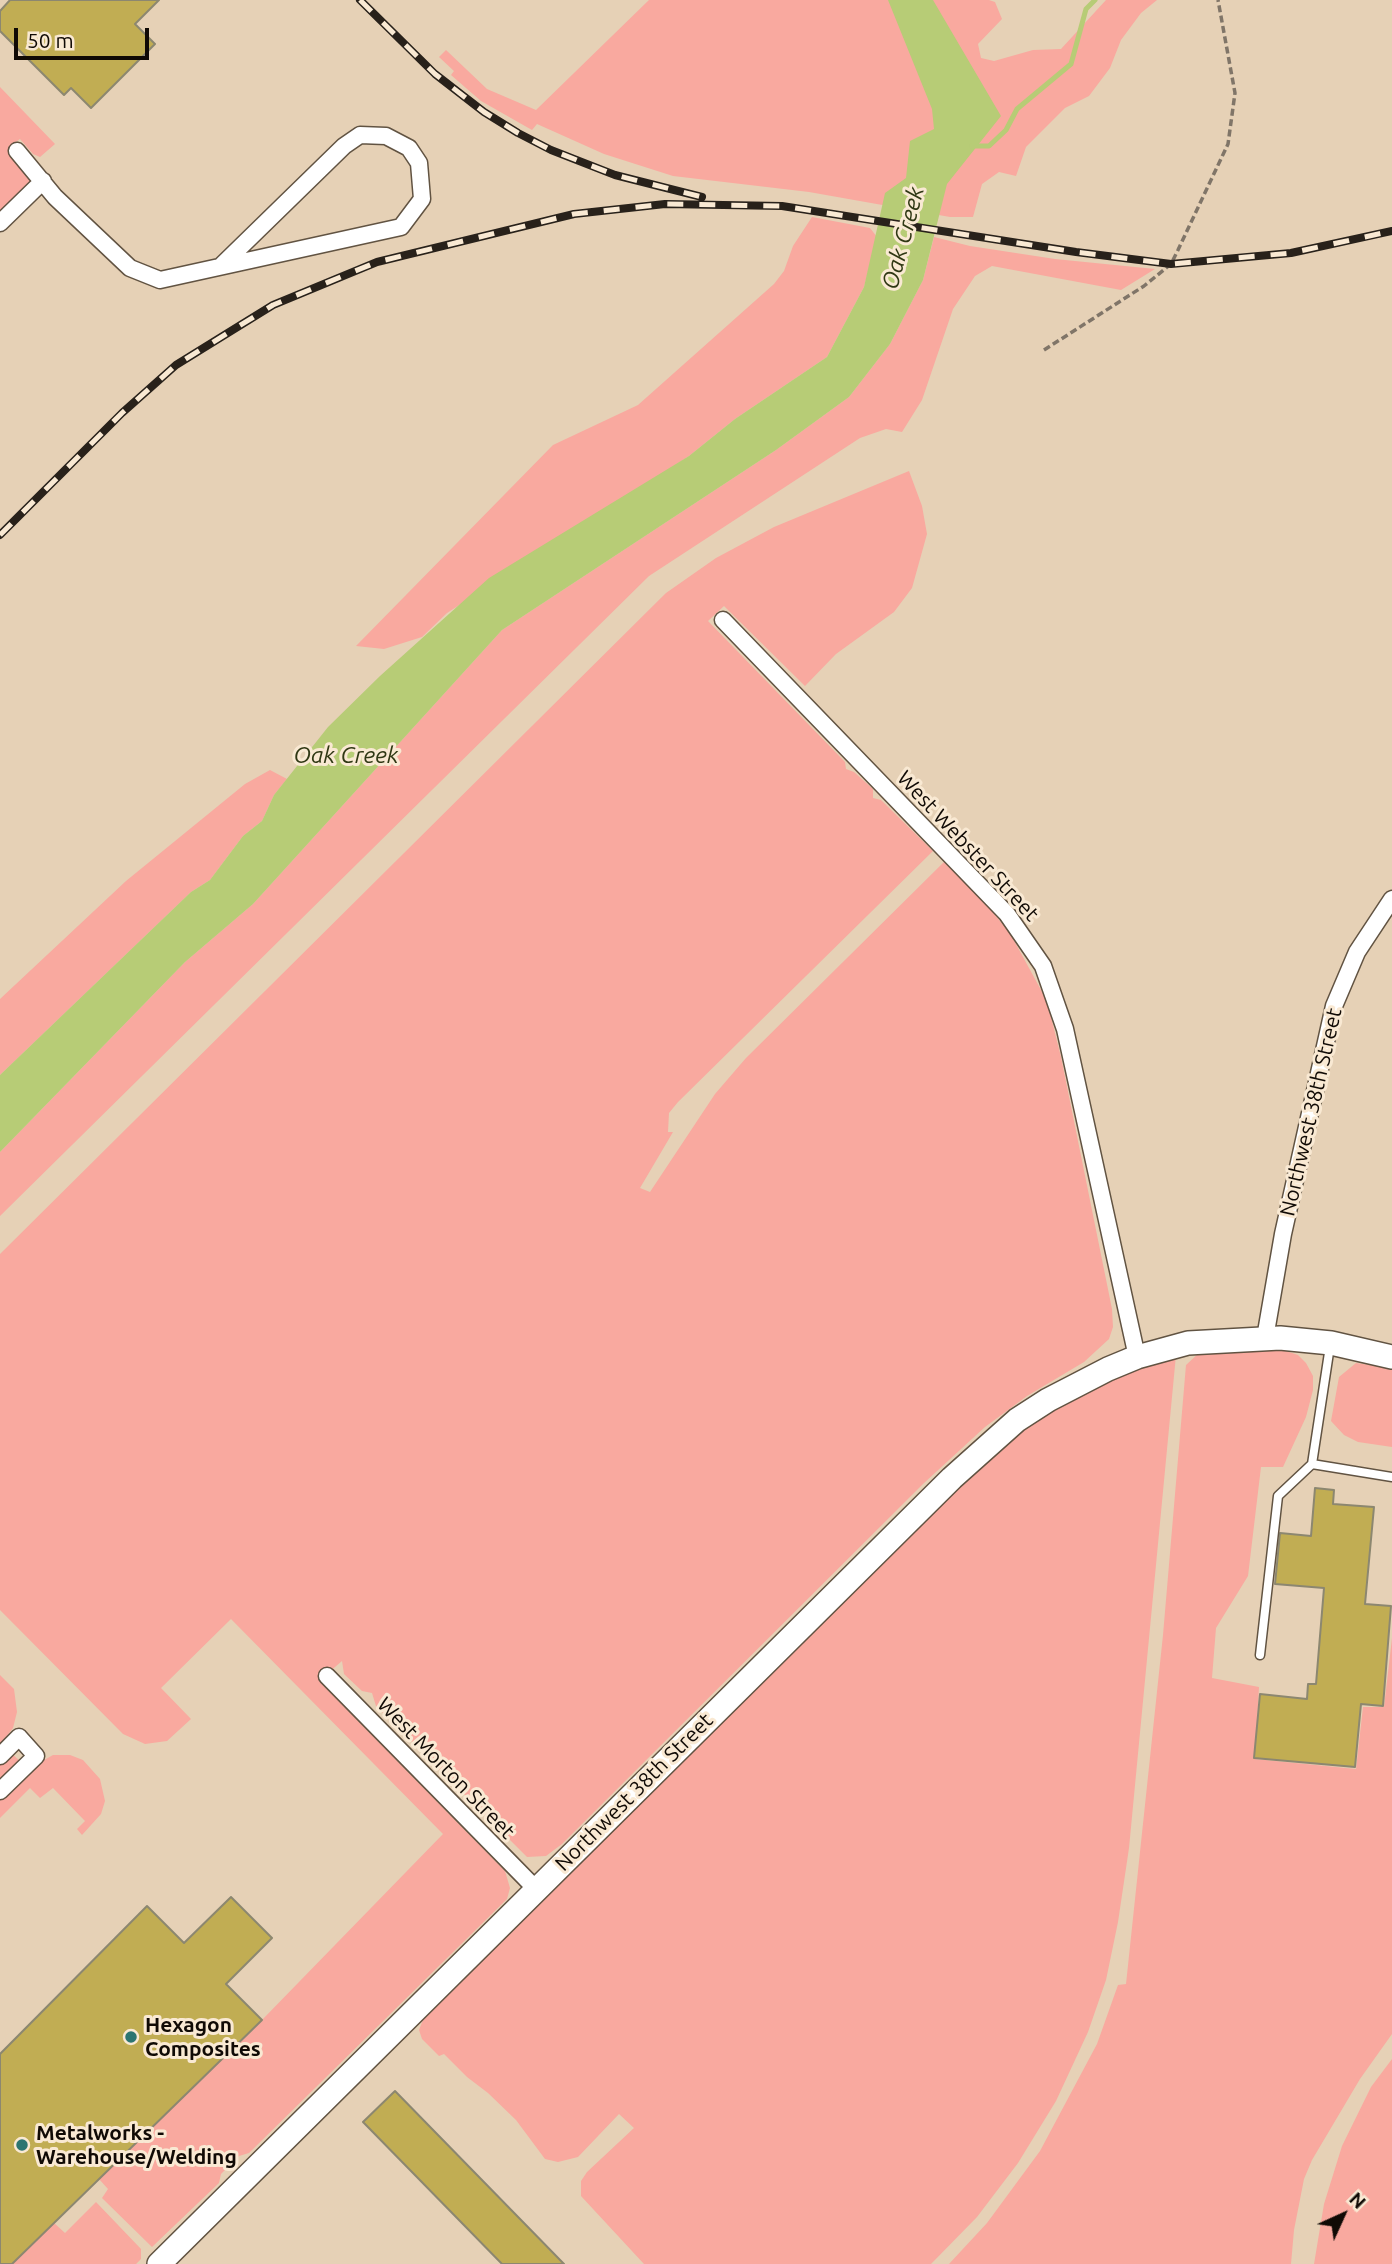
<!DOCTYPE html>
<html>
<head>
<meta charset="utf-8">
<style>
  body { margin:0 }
  #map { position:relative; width:1392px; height:2264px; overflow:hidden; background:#ecdbc7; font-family:Ubuntu,sans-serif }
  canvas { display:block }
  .north { position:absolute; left:1308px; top:2180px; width:70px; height:70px; -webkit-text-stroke:5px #f9e9d3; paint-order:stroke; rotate:45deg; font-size:19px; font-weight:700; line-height:28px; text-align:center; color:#100a05 }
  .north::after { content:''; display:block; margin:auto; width:24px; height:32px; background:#100a05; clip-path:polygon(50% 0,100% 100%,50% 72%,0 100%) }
  .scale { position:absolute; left:14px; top:28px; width:135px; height:32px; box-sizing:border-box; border:4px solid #100a05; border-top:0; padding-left:9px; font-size:21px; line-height:24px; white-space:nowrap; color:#100a05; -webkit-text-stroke:5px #f9e9d3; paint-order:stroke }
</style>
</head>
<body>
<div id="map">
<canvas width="1392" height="2264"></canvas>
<div class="north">N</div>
<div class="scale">50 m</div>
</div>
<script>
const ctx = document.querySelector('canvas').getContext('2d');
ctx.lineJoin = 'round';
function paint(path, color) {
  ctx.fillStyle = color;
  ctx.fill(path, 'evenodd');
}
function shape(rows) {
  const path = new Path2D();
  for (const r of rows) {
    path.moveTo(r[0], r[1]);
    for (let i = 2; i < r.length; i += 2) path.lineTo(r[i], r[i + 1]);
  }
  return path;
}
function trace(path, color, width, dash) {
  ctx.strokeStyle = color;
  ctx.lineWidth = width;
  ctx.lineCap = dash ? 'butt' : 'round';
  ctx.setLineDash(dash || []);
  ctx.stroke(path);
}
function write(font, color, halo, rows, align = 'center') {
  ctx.font = font + ' Ubuntu,sans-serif';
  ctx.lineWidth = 6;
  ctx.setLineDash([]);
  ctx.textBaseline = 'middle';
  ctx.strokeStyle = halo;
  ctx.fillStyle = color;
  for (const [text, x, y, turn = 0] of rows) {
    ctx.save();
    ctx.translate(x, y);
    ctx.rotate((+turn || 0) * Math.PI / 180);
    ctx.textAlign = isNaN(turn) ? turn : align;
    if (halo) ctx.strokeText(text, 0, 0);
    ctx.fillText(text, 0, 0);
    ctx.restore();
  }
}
const built = shape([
  [0,0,1392,0,1392,2264,0,2264]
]);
const green = shape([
  [649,0,989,0,995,2,1002,19,978,44,981,58,994,61,1033,50,1061,49,1106,0,1157,0,1141,13,1121,40,1110,68,1089,96,1065,108,1026,147,1016,176,999,172,982,184,973,217,950,217,809,192,673,176,604,154,537,124,532,130,481,101,451,75,454,71,439,57,446,50,487,89,536,110],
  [0,87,55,144,40,157,33,154,20,139,11,145,43,181,0,223],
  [812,217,870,228,877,237,864,287,827,357,735,419,689,456,447,613,422,637,384,649,356,646,553,445,638,405,774,284,784,271,793,246],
  [934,237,970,246,1055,259,1155,269,1121,290,992,266,975,276,953,309,922,400,902,432,886,429,860,438,649,576,0,1216,0,1152,185,962,253,904,502,630,776,450,849,397,890,344,923,280],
  [909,471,922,506,927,534,912,588,894,612,836,654,805,686,724,606,708,621,845,762,846,769,854,772,873,789,873,798,881,800,933,851,678,1102,669,1113,668,1132,673,1132,640,1188,650,1192,715,1094,746,1058,945,861,985,902,1011,935,1047,1001,1061,1057,1112,1309,1113,1327,1109,1339,1084,1362,1027,1396,985,1427,924,1483,562,1844,546,1856,527,1857,376,1706,372,1693,362,1691,344,1674,342,1661,321,1679,323,1685,505,1871,510,1888,507,1899,249,2153,239,2156,221,2174,219,2183,152,2247,102,2198,108,2189,99,2179,262,2020,443,1834,231,1619,161,1688,191,1719,167,1741,145,1744,123,1734,0,1610,0,1254,666,593,716,558,774,527],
  [270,770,287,779,274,795,262,821,243,836,210,880,191,892,0,1075,0,999,126,881,245,784],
  [1280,1349,1298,1355,1306,1363,1313,1376,1313,1390,1306,1417,1283,1467,1261,1467,1248,1576,1216,1628,1212,1678,1259,1687,1255,1759,1356,1769,1363,1707,1384,1707,1392,1638,1392,2034,1360,2079,1312,2160,1304,2179,1294,2230,1291,2264,949,2264,987,2223,1040,2151,1097,2044,1118,1985,1126,1984,1163,1635,1186,1365,1200,1352],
  [1176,1355,1129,1848,1118,1922,1106,1980,1088,2032,1056,2101,1018,2163,977,2217,931,2264,644,2264,581,2196,581,2181,587,2172,634,2128,619,2114,578,2157,558,2162,545,2159,516,2120,488,2093,467,2077,444,2054,439,2056,422,2039,419,2030,424,2017,1006,1439,1092,1384],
  [1380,1360,1392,1363,1392,1447,1358,1442,1344,1435,1331,1421,1339,1377,1356,1363,1378,1366],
  [0,1675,14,1689,17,1712,13,1728,0,1745],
  [11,1753,21,1762,0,1783,0,1764],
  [53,1755,70,1755,83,1760,100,1779,105,1801,101,1814,82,1835,77,1829,85,1821,53,1788,40,1798,30,1788,0,1818,0,1800,39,1763],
  [1392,2059,1392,2264,1314,2264,1324,2204,1342,2146,1371,2087],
  [96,2202,141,2249,141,2259,136,2264,12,2264,54,2223,65,2233]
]);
const water = shape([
  [888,0,933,0,1001,116,947,184,923,280,890,344,849,397,776,450,502,630,253,904,185,962,0,1152,0,1075,191,892,210,880,243,836,262,821,274,795,328,727,380,676,489,578,689,456,735,419,827,357,864,287,885,193,906,178,910,141,934,129,932,109]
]);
const stream = shape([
  [972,146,989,146,1006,130,1017,109,1071,64,1086,9,1095,0]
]);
const building = shape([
  [10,0,159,0,135,24,155,44,91,108,71,88,64,95,0,31,0,11,10,0],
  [1315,1488,1334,1490,1333,1504,1374,1507,1365,1604,1391,1606,1383,1706,1361,1704,1355,1767,1254,1758,1260,1694,1307,1699,1308,1684,1316,1684,1324,1588,1275,1584,1280,1533,1311,1536,1315,1488],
  [231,1897,272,1938,226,1984,262,2020,12,2264,0,2264,0,2054,147,1906,184,1943,231,1897],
  [395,2091,564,2264,502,2264,363,2122,395,2091]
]);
const path = shape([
  [1044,350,1144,286,1171,264,1178,250,1228,144,1235,93,1218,0]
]);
const service = shape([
  [1312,1464,1392,1477],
  [1260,1655,1278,1496,1312,1464,1330,1346]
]);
const minor = shape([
  [17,151,55,197,130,268,160,280,401,227,422,199,419,163,409,148,386,136,360,135,344,146,222,265],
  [0,223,43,181],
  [723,620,1007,914,1043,966,1065,1029,1137,1357],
  [1265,1338,1283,1234,1334,1006,1357,952,1392,899],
  [327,1676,536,1889],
  [0,1756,19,1737,36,1756,0,1791]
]);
const secondary = shape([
  [159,2264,952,1478,1017,1420,1048,1400,1108,1369,1137,1357,1188,1343,1280,1338,1331,1343,1392,1357]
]);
const rail = shape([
  [360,0,435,74,484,112,518,133,551,150,615,175,702,197],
  [0,535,122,413,176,365,273,305,377,262,574,214,665,204,782,206,1076,252,1171,264,1291,253,1392,231]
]);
const markers = [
  [131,2037,7,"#2c7571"],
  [22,2145,7,"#2c7571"]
];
const streetNames = [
  ["West Webster Street",968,846,47],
  ["Northwest 38th Street",1311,1112,-77],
  ["West Morton Street",446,1768,46],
  ["Northwest 38th Street",634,1792,-45]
];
const poiNames = [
  ["Hexagon",145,2025],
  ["Composites",145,2049],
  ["Metalworks -",36,2133],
  ["Warehouse/Welding",36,2157]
];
const waterNames = [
  ["Oak Creek",903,238,-75],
  ["Oak Creek",346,755]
];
paint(built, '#e6d1b6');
paint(green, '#f9a99f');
paint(water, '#b7cc76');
trace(stream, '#b7cc76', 5);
paint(building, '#c1ad53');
trace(building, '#8c8770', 2);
trace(service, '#615342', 11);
trace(minor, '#615342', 19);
trace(secondary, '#615342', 26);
trace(path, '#807568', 3.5, [7, 3.5]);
trace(service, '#fff', 8);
trace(minor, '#fff', 16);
trace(secondary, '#fff', 23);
trace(rail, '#28211a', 8);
trace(rail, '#f9e9d3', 5, [16]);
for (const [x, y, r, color] of markers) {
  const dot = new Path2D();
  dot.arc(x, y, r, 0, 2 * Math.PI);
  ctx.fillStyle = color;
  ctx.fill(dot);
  trace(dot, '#f9e9d3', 2.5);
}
write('21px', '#100a05', '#f9e9d3', streetNames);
write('bold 21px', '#100a05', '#f9e9d3', poiNames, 'left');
write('italic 23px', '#303814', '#f9e9d3', waterNames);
</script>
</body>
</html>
